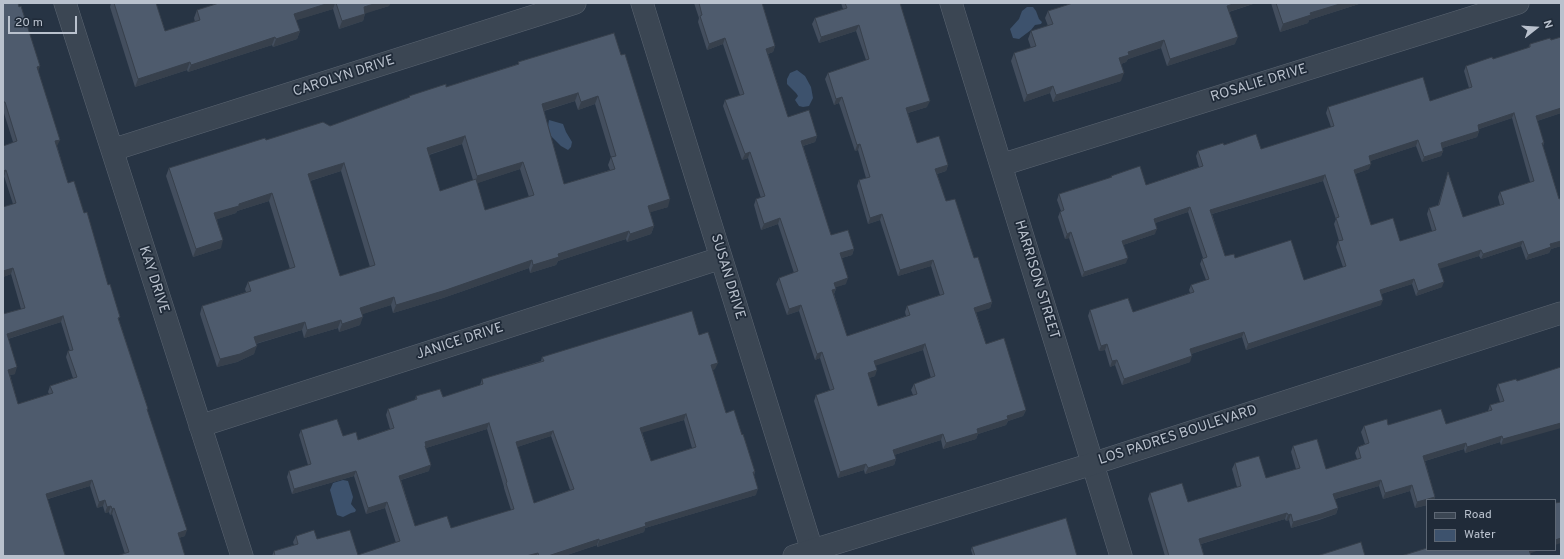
<!DOCTYPE html>
<html>
<head>
<meta charset="utf-8">
<style>
  body { margin:0 }
  #map { position:relative; width:1564px; height:559px; overflow:hidden; background:#273444; font-family:Overpass,sans-serif }
  canvas { display:block }
  .frame { position:absolute; inset:0; border:4px solid #b9c1cd; pointer-events:none }
  .legend { position:absolute; left:1426px; top:499px; width:130px; height:52px; box-sizing:border-box; background:#202b39; border:1px solid #5d6774; margin:0; padding:5px 7px; list-style:none; font-size:12px; color:#b9c1cd }
  .legend li { display:flex; align-items:center; gap:8px; height:20px }
  .legend b { width:20px; border:1px solid #5d6774 }
  .north { position:absolute; left:1516px; top:8px; width:40px; height:40px; -webkit-text-stroke:3px #202b39; paint-order:stroke; rotate:73deg; font-size:11px; font-weight:700; line-height:16px; text-align:center; color:#b9c1cd }
  .north::after { content:''; display:block; margin:auto; width:14px; height:18px; background:#b9c1cd; clip-path:polygon(50% 0,100% 100%,50% 72%,0 100%) }
  .scale { position:absolute; left:8px; top:16px; width:69px; height:18px; box-sizing:border-box; border:2px solid #b9c1cd; border-top:0; padding-left:5px; font-size:12px; line-height:14px; white-space:nowrap; color:#b9c1cd; -webkit-text-stroke:3px #202b39; paint-order:stroke }
</style>
</head>
<body>
<div id="map">
<canvas width="1564" height="559"></canvas>
<div class="frame"></div>
<ul class="legend">
<li><b style="height:5px;background:#3b4653"></b>Road</li>
<li><b style="height:11px;background:#3d526d"></b>Water</li>
</ul>
<div class="north">N</div>
<div class="scale">20 m</div>
</div>
<script>
const ctx = document.querySelector('canvas').getContext('2d');
ctx.lineJoin = 'round';
function paint(path, color) {
  ctx.fillStyle = color;
  ctx.fill(path, 'evenodd');
}
function shape(rows) {
  const path = new Path2D();
  for (const r of rows) {
    path.moveTo(r[0], r[1]);
    for (let i = 2; i < r.length; i += 2) path.lineTo(r[i], r[i + 1]);
  }
  return path;
}
function trace(path, color, width, dash) {
  ctx.strokeStyle = color;
  ctx.lineWidth = width;
  ctx.lineCap = dash ? 'butt' : 'round';
  ctx.setLineDash(dash || []);
  ctx.stroke(path);
}
function write(font, color, halo, rows, align = 'center') {
  ctx.font = font + ' Overpass,sans-serif';
  ctx.lineWidth = 3.5;
  ctx.setLineDash([]);
  ctx.textBaseline = 'middle';
  ctx.strokeStyle = halo;
  ctx.fillStyle = color;
  for (const [text, x, y, turn = 0] of rows) {
    ctx.save();
    ctx.translate(x, y);
    ctx.rotate((+turn || 0) * Math.PI / 180);
    ctx.textAlign = isNaN(turn) ? turn : align;
    if (halo) ctx.strokeText(text, 0, 0);
    ctx.fillText(text, 0, 0);
    ctx.restore();
  }
}
const water = shape([
  [1027,7,1033,7,1036,11,1039,19,1042,22,1041,24,1035,25,1031,30,1019,39,1013,38,1010,29,1019,19,1022,11],
  [797,70,805,76,811,87,813,98,809,106,803,107,799,106,795,100,798,96,796,93,787,84,787,79,790,73],
  [549,120,563,124,566,132,572,142,571,147,568,150,561,146,551,136,548,126],
  [343,480,348,481,353,497,351,504,356,510,355,512,351,513,343,517,337,515,330,490,333,483]
]);
const minor = shape([
  [65,3,242,556],
  [642,3,812,550],
  [951,3,1121,556],
  [112,150,575,3],
  [1001,165,1518,3],
  [200,426,721,258]
]);
const tertiary = shape([
  [794,556,1092,464,1561,313]
]);
const wall = shape([
  [3,3,38,72,57,146,68,183,84,213,148,409,147,411,185,536,125,554,112,514,110,515,109,512,105,513,103,506,97,508,90,486,48,499,3,556,3,314,21,309,11,274,3,277,3,207,13,204,4,176,13,142,3,110],
  [61,322,70,351,68,351,66,357,73,378,50,386,48,392,49,394,18,404,10,375,15,374,8,339],
  [111,3,156,3,165,31,195,22,194,18,197,10,219,3,390,3,389,6,365,13,363,21,339,29,333,9,296,20,300,31,297,39,273,47,272,45,188,72,187,70,135,87,110,7],
  [694,3,762,3,775,46,773,52,768,54,788,117,817,136,815,142,803,146,831,235,854,249,852,255,842,258,846,284,835,287,836,289,834,294,847,336,906,316,905,312,907,306,940,295,931,266,898,276,880,220,868,224,857,186,859,180,866,178,858,150,855,151,839,103,834,105,825,79,828,73,866,60,856,31,819,43,812,24,815,18,843,9,841,3,900,3,927,107,908,113,917,143,948,165,946,171,937,174,946,201,974,258,992,302,990,308,976,312,986,344,1026,410,1023,416,1008,421,1006,425,978,434,976,439,943,449,941,440,894,455,896,459,894,465,865,474,864,470,838,478,814,401,816,395,830,390,820,358,815,360,799,311,787,315,776,284,779,278,794,273,778,224,761,230,754,205,756,199,761,198,748,158,742,160,723,106,725,100,740,95,723,44,707,50,698,22,699,18],
  [923,350,931,378,914,384,911,390,913,395,878,406,869,378,875,376,876,365],
  [1073,3,1256,3,1229,12,1235,44,1167,66,1161,48,1128,59,1126,62,1121,64,1121,81,1053,102,1050,93,1024,102,1011,61,1014,53,1031,48,1028,39,1031,31,1048,26,1045,18,1048,11],
  [1271,3,1362,3,1309,20,1308,23,1280,32],
  [614,33,668,207,650,212,654,226,651,234,627,242,626,239,558,261,556,265,530,273,529,268,443,298,393,313,391,305,362,314,360,325,339,332,338,328,304,338,302,330,256,344,254,354,237,362,217,367,200,314,202,306,246,292,245,289,248,282,290,269,269,201,237,211,236,213,217,219,221,248,193,257,166,176,169,168,266,140,330,126,409,98,409,96,446,87,518,64,518,62],
  [575,101,578,110,595,104,611,157,608,165,610,170,564,184,544,111],
  [462,144,473,180,440,191,429,155],
  [520,169,529,197,485,210,477,183],
  [341,171,370,267,340,276,310,181],
  [1530,44,1561,113,1537,121,1544,143,1543,146,1559,199,1561,198,1561,246,1551,249,1549,253,1526,260,1521,246,1481,259,1479,256,1440,268,1442,287,1416,296,1412,284,1381,294,1381,305,1246,350,1242,337,1191,354,1190,362,1122,385,1115,365,1110,367,1105,350,1099,351,1088,316,1090,310,1133,312,1190,293,1189,290,1191,285,1206,280,1200,264,1202,259,1203,258,1188,212,1155,223,1155,234,1123,245,1126,263,1082,277,1069,238,1065,239,1058,217,1060,212,1061,211,1057,200,1059,194,1110,178,1111,176,1146,185,1199,167,1196,156,1198,151,1224,145,1261,149,1331,127,1326,113,1328,107,1430,101,1469,88,1464,71,1466,66,1493,59,1528,48],
  [1512,118,1530,182,1500,192,1498,197,1500,205,1463,217,1448,172,1438,205,1429,208,1427,214,1432,231,1400,241,1371,225,1355,174,1369,169,1370,161,1416,146,1422,162,1441,156,1443,151,1442,148,1477,137,1479,131,1479,129],
  [1323,181,1336,219,1334,224,1339,241,1338,241,1336,247,1343,267,1304,280,1235,258,1225,256,1212,214],
  [699,335,715,369,712,370,726,413,742,435,755,472,754,475,756,495,645,528,644,532,597,547,597,545,564,556,272,556,274,551,294,545,293,542,296,536,317,539,358,555,396,543,385,508,366,514,354,476,292,494,287,477,289,471,308,465,299,435,301,430,343,436,358,440,390,429,386,415,388,409,415,400,416,396,443,397,480,385,482,379,541,361,542,357],
  [684,420,692,448,651,461,642,432],
  [487,429,504,487,504,488,511,510,451,528,415,526,401,480,429,471,426,448],
  [551,436,570,490,534,503,517,447],
  [1561,367,1501,445,1500,442,1465,453,1464,449,1425,461,1435,497,1434,500,1427,500,1427,505,1415,508,1410,491,1383,499,1379,486,1335,499,1338,508,1336,514,1319,520,1291,528,1289,520,1286,521,1285,519,1201,544,1204,556,1165,556,1148,499,1150,493,1188,502,1237,487,1232,469,1235,463,1266,478,1296,469,1291,452,1293,446,1326,469,1357,459,1355,453,1358,447,1365,444,1361,432,1364,426,1446,424,1488,411,1490,405,1500,402,1496,389,1498,384,1517,381],
  [972,547,1077,556,973,556,971,550]
]);
const shadedWall = shape([
  [329,3,335,3,333,9,291,22,294,14],
  [377,3,390,3,389,6,361,15,364,7],
  [1236,3,1256,3,1225,13,1227,6],
  [1343,3,1362,3,1309,20,1308,23,1280,32,1283,24,1310,13],
  [365,14,363,21,339,29,342,21],
  [859,25,856,31,819,43,821,37],
  [300,31,297,39,273,47,276,39],
  [275,37,272,45,188,72,191,65],
  [1238,37,1235,44,1167,66,1170,59],
  [725,38,723,44,707,50,709,44],
  [1164,40,1161,48,1128,59,1126,62,1116,66,1119,58,1128,52],
  [775,46,773,52,764,55,766,49],
  [190,62,187,70,135,87,138,79],
  [40,66,38,72,37,67],
  [1124,73,1121,81,1053,102,1056,95],
  [1053,86,1050,93,1024,102,1027,95],
  [578,93,575,101,539,112,542,104],
  [598,96,595,104,578,110,581,102],
  [842,97,839,103,834,105,836,99],
  [930,101,927,107,904,114,906,108],
  [1561,108,1561,113,1534,122,1536,116],
  [1514,113,1512,118,1476,130,1478,125],
  [1479,131,1477,137,1439,149,1441,143],
  [465,136,462,144,424,156,427,148],
  [817,136,815,142,799,147,801,141],
  [60,140,57,146,53,148,55,141],
  [1418,140,1416,146,1367,162,1369,156],
  [860,144,858,150,855,151,857,145],
  [1443,151,1441,156,1422,162,1424,157],
  [750,152,748,158,742,160,745,154],
  [523,162,520,169,475,184,477,176],
  [344,163,341,171,306,182,308,174],
  [1371,164,1369,169,1352,175,1354,170],
  [948,165,946,171,933,175,935,169],
  [6,170,4,176,3,176,3,171],
  [1325,175,1323,181,1208,215,1210,210],
  [272,193,269,201,237,211,236,213,212,221,214,213,239,204],
  [670,199,668,207,645,214,648,206],
  [1190,207,1188,212,1152,224,1154,219],
  [882,214,880,220,868,224,870,218],
  [780,218,778,224,761,230,764,224],
  [654,226,651,234,627,242,630,234],
  [1157,229,1155,234,1120,246,1122,241],
  [629,231,626,239,558,261,556,265,530,273,533,265,558,254],
  [1071,232,1069,238,1065,239,1067,234],
  [223,240,221,248,193,257,196,249],
  [1523,241,1521,246,1481,259,1483,254],
  [1561,241,1561,246,1551,249,1549,253,1526,260,1528,255,1550,244],
  [854,249,852,255,838,259,840,253],
  [1481,250,1479,256,1436,270,1438,264],
  [1128,258,1126,263,1082,277,1084,272],
  [532,260,529,268,443,298,393,313,396,305],
  [933,260,931,266,898,276,900,270],
  [13,268,11,274,3,277,3,271],
  [848,278,846,284,831,289,834,283],
  [1414,279,1412,284,1378,295,1380,290],
  [1444,282,1442,287,1416,296,1418,291],
  [836,289,833,295,832,290],
  [394,297,391,305,357,316,360,308],
  [1383,300,1381,305,1246,350,1248,344],
  [992,302,990,308,972,314,974,308],
  [801,305,799,311,787,315,789,309],
  [63,316,61,322,4,340,7,334],
  [363,317,360,325,339,332,342,324],
  [341,320,338,328,304,338,307,330],
  [305,322,302,330,251,345,254,337],
  [1244,332,1242,337,1188,355,1190,349],
  [925,344,923,350,872,367,874,361],
  [1107,344,1105,350,1099,351,1101,346],
  [257,346,254,354,237,362,217,367,220,359],
  [822,352,820,358,815,360,817,354],
  [1192,356,1190,362,1122,385,1124,379],
  [1117,360,1115,365,1110,367,1112,361],
  [718,363,715,369,708,371,711,365],
  [17,367,15,374,6,376,8,370],
  [877,370,875,376,866,379,868,373],
  [1026,410,1023,416,1008,421,1006,425,978,434,976,439,943,449,946,443,1007,416],
  [686,414,684,420,638,434,640,428],
  [489,423,487,429,426,448,424,452,425,442],
  [1561,423,1561,428,1501,445,1503,439],
  [553,431,551,436,514,448,516,442],
  [943,434,941,440,891,456,893,450],
  [1502,436,1500,442,1465,453,1467,447],
  [1466,443,1464,449,1421,462,1423,456],
  [896,459,894,465,865,474,868,468],
  [866,464,864,470,838,478,840,472],
  [431,465,429,471,397,481,399,476],
  [356,471,354,476,292,494,294,489],
  [92,480,90,486,44,500,46,494],
  [1381,480,1379,486,1331,500,1333,494],
  [1412,485,1410,491,1383,499,1385,493],
  [758,489,756,495,645,528,644,532,597,547,599,541,645,523],
  [1435,497,1434,500,1427,500,1427,505,1415,508,1417,502],
  [105,500,103,506,97,508,99,502],
  [387,502,385,508,366,514,368,508],
  [111,506,109,512,105,513,107,507],
  [114,508,112,514,110,515,112,509],
  [1338,508,1336,514,1291,528,1293,522],
  [1287,513,1285,519,1197,545,1199,539],
  [1291,514,1289,520,1286,521,1288,515],
  [187,530,185,536,175,539,178,533],
  [1561,538,1561,543,1555,545,1555,540],
  [599,539,597,545,564,556,548,556],
  [1528,550,1539,550,1526,555],
  [538,553,536,556,526,556]
]);
const building = shape([
  [3,3,18,3,19,7,21,6,40,66,37,67,60,140,55,141,68,183,74,181,84,213,87,212,108,285,110,284,120,317,118,318,148,409,147,409,187,530,178,533,185,556,117,556,129,552,114,508,112,509,111,506,107,507,105,500,99,502,92,480,46,494,65,555,66,555,66,556,3,556,3,314,25,308,13,268,3,271,3,207,16,203,6,170,3,171,3,146,17,141,5,102,3,102,3,3],
  [63,316,73,350,68,351,77,377,50,386,53,393,18,404,8,370,17,367,7,334,63,316],
  [114,3,156,3,165,31,200,20,197,10,219,3,329,3,294,14,300,31,276,39,275,37,191,65,190,62,138,79,114,3],
  [336,3,377,3,364,7,365,14,342,21,336,3],
  [699,3,762,3,775,46,766,49,788,117,809,110,817,136,801,141,831,235,848,230,854,249,840,253,848,278,834,283,836,289,832,290,847,336,910,315,907,306,944,294,933,260,900,270,882,214,870,218,859,180,870,177,860,144,857,145,842,97,836,99,828,73,869,59,859,25,821,37,815,18,847,8,845,3,900,3,930,101,906,108,917,143,939,136,948,165,935,169,946,201,955,199,974,258,978,257,992,302,974,308,986,344,1004,338,1026,410,1007,416,1008,419,977,429,978,433,946,443,943,434,893,450,896,459,868,468,866,464,840,472,816,395,834,389,822,352,817,354,801,305,789,309,779,278,798,271,780,218,764,224,756,199,765,196,750,152,745,154,725,100,744,94,725,38,709,44,700,16,702,15,699,3],
  [925,344,935,376,914,384,917,394,878,406,868,373,877,370,874,361,925,344],
  [1073,3,1236,3,1227,6,1238,37,1170,59,1164,40,1128,52,1129,55,1119,58,1124,73,1056,95,1053,86,1027,95,1014,53,1036,46,1031,31,1053,24,1048,11,1073,3],
  [1276,3,1343,3,1310,13,1311,15,1283,24,1276,3],
  [614,33,621,55,625,54,670,199,648,206,654,226,630,234,629,231,558,254,559,257,533,265,532,260,446,290,396,305,394,297,360,308,363,317,342,324,341,320,307,330,305,322,254,337,257,346,240,354,220,359,202,306,251,291,248,282,295,267,272,193,239,204,239,206,214,213,223,240,196,249,169,168,265,138,266,140,323,122,330,126,410,97,409,96,446,84,446,87,519,64,518,62,614,33],
  [578,93,581,102,598,96,616,156,611,157,615,169,564,184,542,104,578,93],
  [465,136,477,176,523,162,534,195,485,210,476,179,440,191,427,148,465,136],
  [344,163,375,265,340,276,308,174,344,163],
  [1561,37,1561,108,1536,116,1544,143,1542,143,1559,199,1561,198,1561,241,1550,244,1551,247,1528,255,1523,241,1483,254,1481,250,1438,264,1444,282,1418,291,1414,279,1380,290,1383,300,1248,344,1244,332,1190,349,1192,356,1124,379,1117,360,1112,361,1107,344,1101,346,1090,310,1128,298,1133,312,1194,292,1191,285,1209,279,1202,259,1207,257,1190,207,1154,219,1157,229,1122,241,1128,258,1084,272,1071,232,1067,234,1060,212,1064,210,1059,194,1112,177,1111,176,1140,166,1146,185,1203,166,1198,151,1223,143,1224,145,1256,134,1261,149,1334,126,1328,107,1423,77,1430,101,1472,87,1466,66,1492,57,1493,59,1530,47,1530,44,1550,38,1551,40,1561,37],
  [1514,113,1534,181,1500,192,1504,204,1463,217,1448,172,1439,205,1429,208,1436,230,1400,241,1393,218,1371,225,1354,170,1371,164,1369,156,1418,140,1424,157,1443,151,1441,143,1479,131,1478,125,1514,113],
  [1325,175,1339,217,1336,218,1343,240,1338,241,1346,266,1304,280,1291,240,1235,258,1234,254,1225,256,1210,210,1325,175],
  [692,311,699,335,708,332,718,363,711,365,726,413,734,410,742,435,743,434,755,472,753,472,758,489,645,523,646,526,599,541,599,539,548,556,539,556,538,553,526,556,275,556,274,551,298,544,296,536,314,530,317,539,350,530,358,555,400,541,387,502,368,508,356,471,294,489,289,471,311,464,301,430,337,419,343,436,356,432,358,440,394,428,388,409,417,399,416,396,440,389,443,397,483,384,482,379,544,361,542,357,692,311],
  [686,414,696,447,651,461,640,428,686,414],
  [489,423,507,482,506,483,514,509,451,528,447,516,415,526,399,476,431,465,425,446,426,446,425,442,489,423],
  [553,431,574,489,534,503,516,442,553,431],
  [1561,367,1561,423,1503,439,1502,436,1467,447,1466,443,1423,456,1435,497,1417,502,1412,485,1385,493,1381,480,1333,494,1338,508,1321,514,1293,522,1291,514,1288,515,1287,513,1199,539,1204,556,1169,556,1150,493,1182,483,1188,502,1241,486,1235,463,1259,456,1266,478,1300,468,1293,446,1317,439,1326,469,1361,458,1358,447,1369,443,1364,426,1387,419,1388,425,1441,409,1446,424,1492,410,1490,405,1504,401,1498,384,1516,379,1517,381,1561,367],
  [1561,502,1561,538,1555,540,1555,503,1561,502],
  [1066,518,1077,556,975,556,972,547,1066,518],
  [1361,542,1365,556,1317,556,1361,542],
  [1427,548,1427,550,1529,550,1531,556,1401,556,1427,548]
]);
const streetNames = [
  ["CAROLYN DRIVE",344,77,-18],
  ["ROSALIE DRIVE",1259,84,-17],
  ["SUSAN DRIVE",727,277,73],
  ["KAY DRIVE",153,280,72],
  ["HARRISON STREET",1036,280,73],
  ["JANICE DRIVE",460,342,-18],
  ["LOS PADRES BOULEVARD",1178,436,-18]
];
paint(water, '#3d526d');
trace(minor, '#5a6471', 23);
trace(tertiary, '#5a6471', 23);
trace(minor, '#3b4653', 22);
trace(tertiary, '#3b4653', 22);
paint(wall, '#434e5e');
paint(shadedWall, '#37404c');
paint(building, '#4e5b6d');
trace(building, '#37404c', 1);
write('14px', '#b9c1cd', '#202b39', streetNames);
</script>
</body>
</html>
